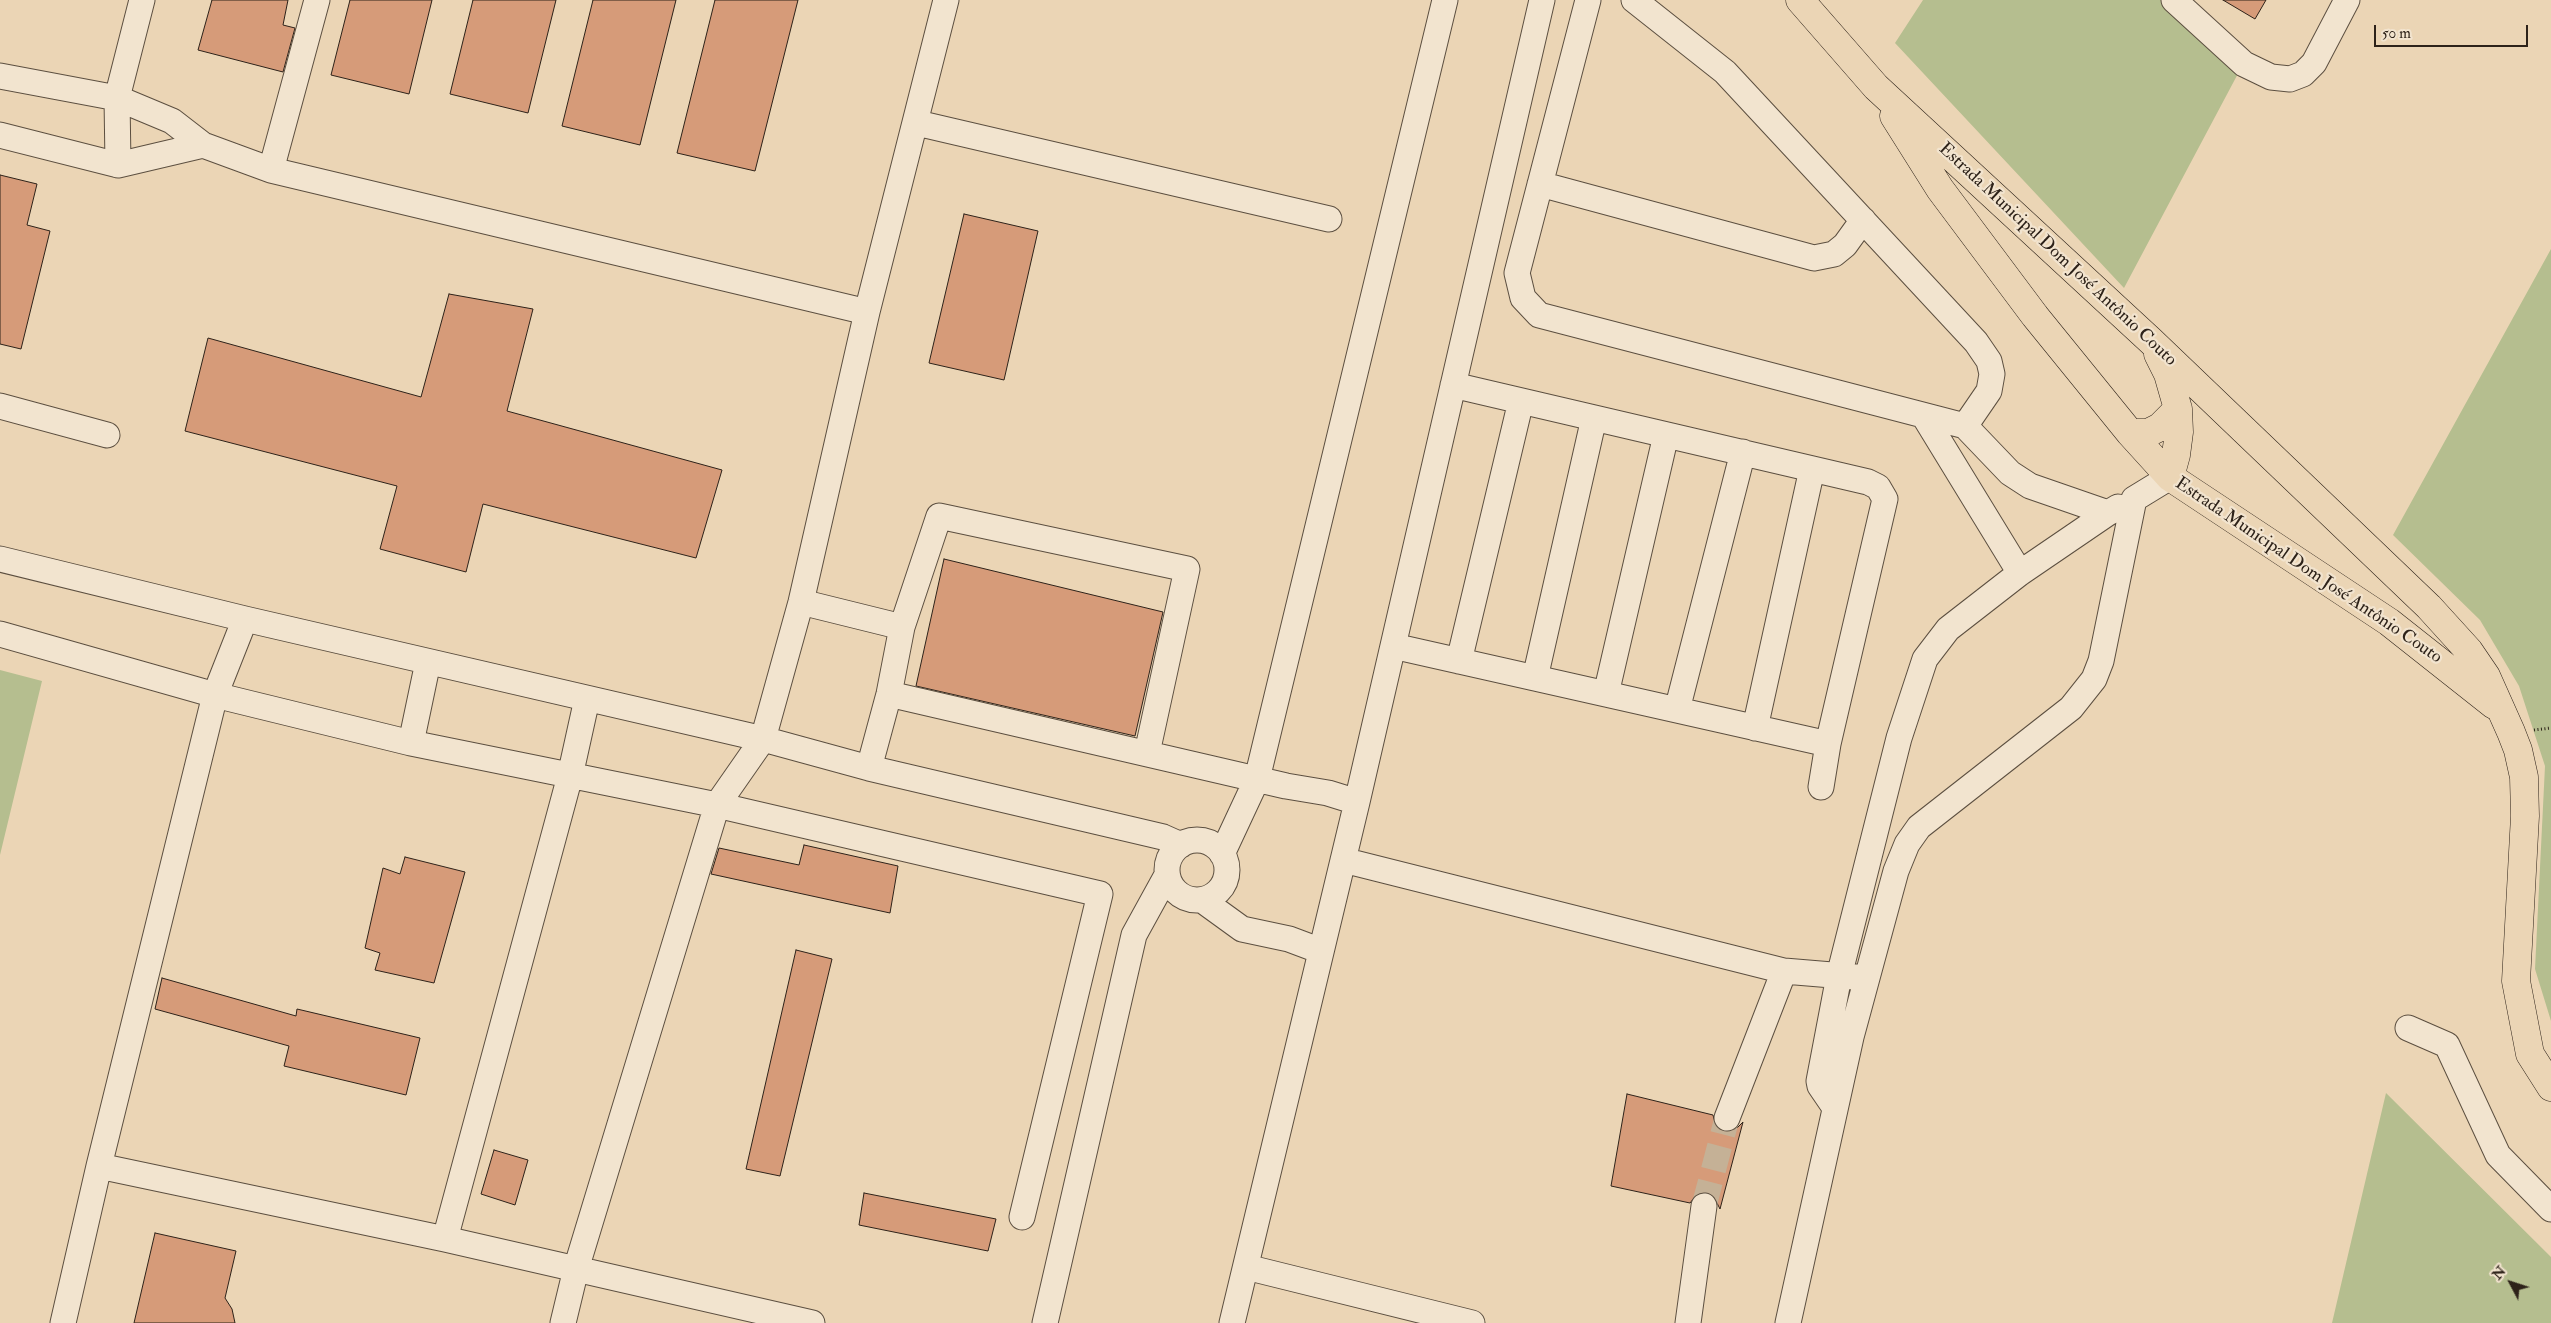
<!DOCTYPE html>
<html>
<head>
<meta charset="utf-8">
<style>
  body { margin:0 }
  #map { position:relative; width:2551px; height:1323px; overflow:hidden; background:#ebd5b5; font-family:"IM FELL Double Pica",serif }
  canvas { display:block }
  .north { position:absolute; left:2486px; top:1258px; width:50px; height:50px; -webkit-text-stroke:4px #f2e4cf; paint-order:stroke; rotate:310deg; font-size:14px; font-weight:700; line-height:20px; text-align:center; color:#2d2219 }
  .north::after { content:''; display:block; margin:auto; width:18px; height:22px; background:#2d2219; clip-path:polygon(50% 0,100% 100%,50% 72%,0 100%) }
  .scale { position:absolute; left:2374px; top:25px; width:154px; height:22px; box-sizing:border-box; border:2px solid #2d2219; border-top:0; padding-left:6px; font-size:15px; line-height:18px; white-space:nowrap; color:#2d2219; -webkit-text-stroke:4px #f2e4cf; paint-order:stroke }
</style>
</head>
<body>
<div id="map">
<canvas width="2551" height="1323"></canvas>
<div class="north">N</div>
<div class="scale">50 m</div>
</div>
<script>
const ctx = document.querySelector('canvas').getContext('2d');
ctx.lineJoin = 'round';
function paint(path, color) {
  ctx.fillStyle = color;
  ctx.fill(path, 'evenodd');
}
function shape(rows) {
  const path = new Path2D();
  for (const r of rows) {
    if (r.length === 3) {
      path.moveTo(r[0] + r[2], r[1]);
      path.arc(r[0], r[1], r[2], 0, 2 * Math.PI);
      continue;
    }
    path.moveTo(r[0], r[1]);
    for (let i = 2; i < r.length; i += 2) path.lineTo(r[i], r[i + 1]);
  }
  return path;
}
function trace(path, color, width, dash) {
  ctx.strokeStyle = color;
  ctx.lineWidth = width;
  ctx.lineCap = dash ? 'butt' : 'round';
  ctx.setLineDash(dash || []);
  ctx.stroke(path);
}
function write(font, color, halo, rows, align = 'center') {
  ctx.font = font + ' "IM FELL Double Pica",serif';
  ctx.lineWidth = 4.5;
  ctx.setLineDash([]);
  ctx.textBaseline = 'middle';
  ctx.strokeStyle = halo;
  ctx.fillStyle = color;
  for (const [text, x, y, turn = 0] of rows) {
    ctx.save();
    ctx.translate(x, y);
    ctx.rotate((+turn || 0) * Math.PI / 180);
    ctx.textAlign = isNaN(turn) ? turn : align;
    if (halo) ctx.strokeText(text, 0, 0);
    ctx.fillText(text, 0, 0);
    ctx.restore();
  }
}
const green = shape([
  [1923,0,2162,0,2241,68,2124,288,1895,43],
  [2551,249,2551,1021,2535,969,2545,766,2519,686,2480,620,2393,535],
  [0,670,42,681,0,855],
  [2386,1093,2551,1257,2551,1323,2332,1323]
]);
const building = shape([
  [212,0,288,0,283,25,295,28,283,72,198,50,212,0],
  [350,0,432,0,409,94,331,75,350,0],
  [473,0,556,0,528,113,450,94,473,0],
  [593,0,676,0,640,145,562,126,593,0],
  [715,0,798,0,755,171,677,153,715,0],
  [2223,0,2266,0,2255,19,2223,0],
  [0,175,37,184,27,225,50,231,21,349,0,344,0,175],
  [964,214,1038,231,1004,380,929,363,964,214],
  [449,294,533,309,507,411,722,470,696,558,483,504,466,572,380,549,397,486,185,431,208,338,421,397,449,294],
  [944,559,1163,612,1135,736,916,686,944,559],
  [804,845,898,866,890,913,711,874,719,848,799,865,804,845],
  [405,857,465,872,434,983,375,970,380,953,365,948,383,868,400,874,405,857],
  [796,950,832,959,780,1176,746,1169,796,950],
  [162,978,296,1016,297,1009,420,1038,406,1095,284,1066,289,1046,155,1009,162,978],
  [1627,1094,1713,1115,1716,1127,1722,1132,1736,1129,1743,1122,1720,1209,1713,1195,1706,1192,1698,1193,1690,1203,1611,1186,1627,1094],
  [494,1150,528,1160,515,1205,481,1194,494,1150],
  [864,1193,996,1219,988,1251,859,1225,864,1193],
  [155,1233,236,1251,225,1298,232,1309,235,1323,134,1323,155,1233]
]);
const minorTunnel = shape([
  [1704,1206,1727,1118]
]);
const path = shape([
  [2534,730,2551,728]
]);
const minor = shape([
  [1588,0,1517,273,1523,298,1539,315,1965,426,1989,391,1992,374,1989,361,1976,342,1725,72,1634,0],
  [2174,0,2244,64,2271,77,2290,79,2303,74,2314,63,2347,0],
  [0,76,117,98,172,121,203,145,271,170,867,312],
  [917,123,1329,219],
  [0,135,118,165,203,145],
  [118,165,117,98,142,0],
  [271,170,317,0],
  [1540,184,1814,258,1834,254,1845,245,1863,220],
  [1453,385,1868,482,1878,487,1885,499,1828,744,1821,787],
  [0,406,107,435],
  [1924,416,2020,573],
  [1965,426,2010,473,2030,486,2108,513,2118,507],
  [0,559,245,619,763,739,869,768,1163,837,1181,845],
  [801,602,902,627],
  [0,634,215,695,411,743,717,805,1100,894,1022,1217],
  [1393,646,1828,744],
  [1459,661,1521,401],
  [1535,678,1594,418],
  [889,694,1286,786,1328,793,1357,802],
  [1606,694,1666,435],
  [1677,710,1743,452],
  [1755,728,1812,469],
  [411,743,428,662],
  [869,768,889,694,902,627,939,516,1187,569,1147,753],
  [1197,870,30],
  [1222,854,1257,779,1445,0],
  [1343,860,1784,971,1727,1118],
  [1202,900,1242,929,1289,939,1321,951],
  [1784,971,1856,977],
  [2408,1028,2447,1045,2498,1155,2551,1209],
  [1835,1108,1820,1086,1819,1081,1839,976,1899,738,1925,659,1948,629,2020,573,2108,513],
  [99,1166,445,1239,812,1323],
  [445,1239,570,776,587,699],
  [1246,1267,1472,1323],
  [63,1323,99,1166,215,695,245,619],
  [563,1323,576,1269,717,805,763,739,801,602,867,312,946,0],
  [1045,1323,1134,935,1167,875],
  [1232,1323,1357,802,1542,0],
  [1688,1323,1704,1206],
  [1788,1323,1851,1037,1896,871,1907,844,1919,827,2071,708,2094,679,2101,661,2134,499,2170,477]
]);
const major = shape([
  [1800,0,1876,87,2151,341,2429,607,2469,651,2486,676,2511,732,2518,750,2524,777,2525,816,2516,981,2530,1054,2551,1087],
  [1894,116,1940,189,2035,316,2130,433,2170,477,2389,622,2494,705],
  [2158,354,2168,374,2178,409,2179,432,2176,455,2170,477],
  [2130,433,2148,433,2160,427,2178,409]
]);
const streetNames = [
  ["Estrada Municipal Dom José Antônio Couto",2057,255,43],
  ["Estrada Municipal Dom José Antônio Couto",2308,571,34]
];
paint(green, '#b5be8f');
paint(building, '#d69b79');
trace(building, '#2d2219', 1);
trace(minorTunnel, '#c5b196', 25, [25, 12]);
trace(minor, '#5c4f40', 27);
trace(major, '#2d2219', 29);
trace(path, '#2d2219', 3, [1, 2.5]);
trace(minor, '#f2e4cf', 25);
trace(major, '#ebd5b5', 28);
write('18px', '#2d2219', '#f2e4cf', streetNames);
</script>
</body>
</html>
